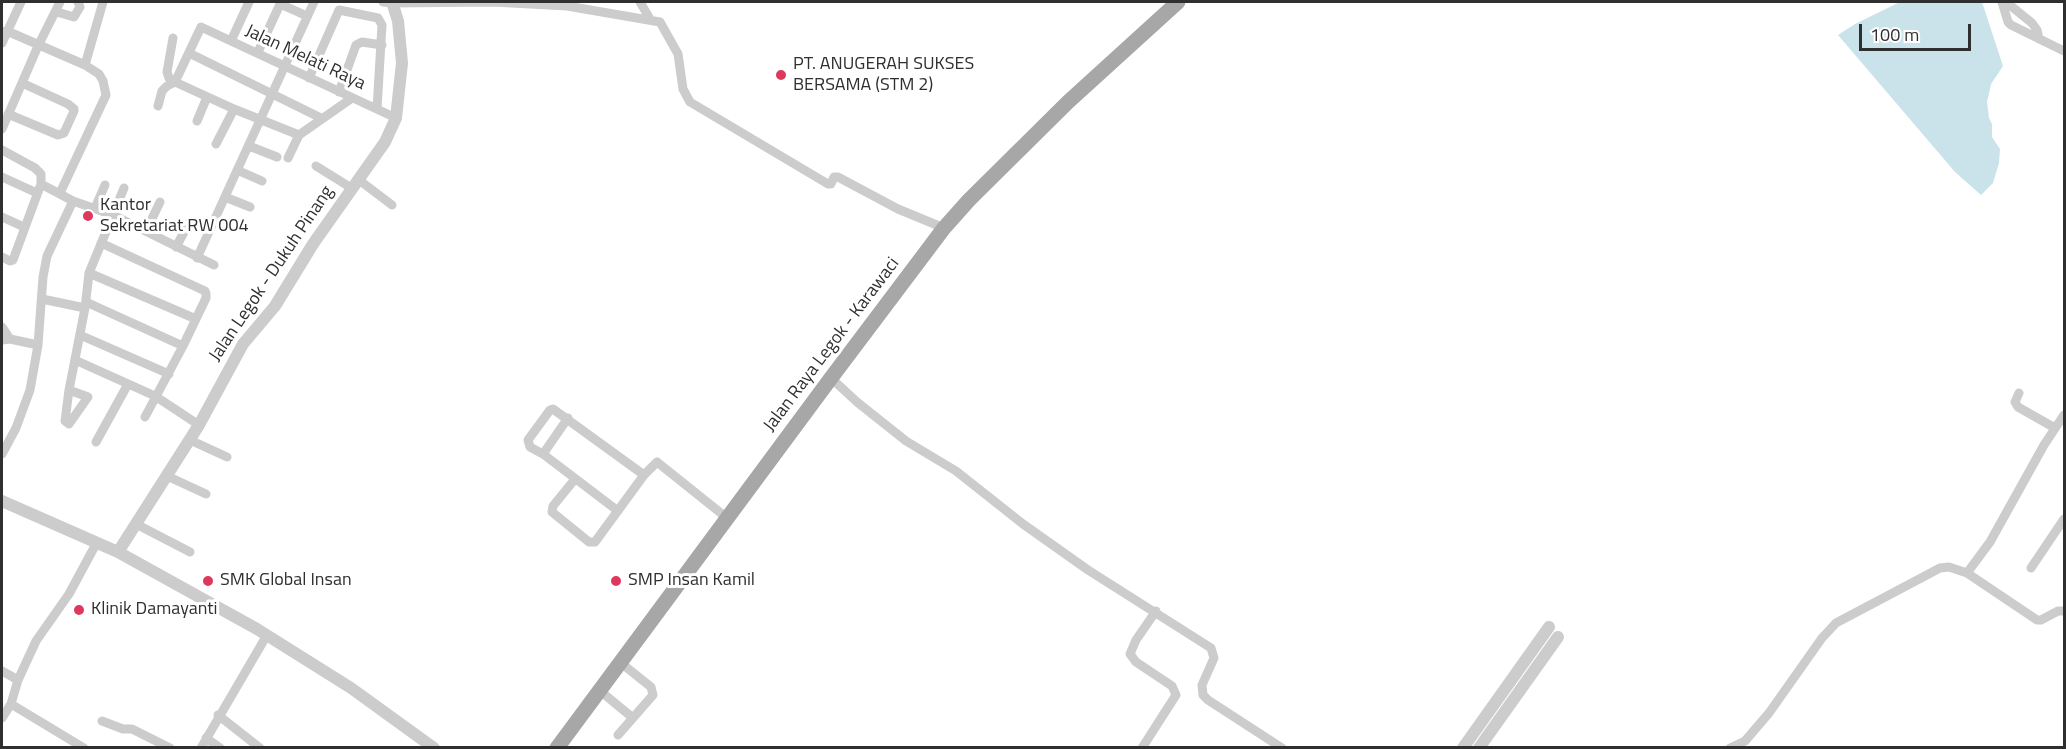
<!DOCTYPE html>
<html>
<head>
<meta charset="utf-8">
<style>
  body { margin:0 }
  #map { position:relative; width:2066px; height:749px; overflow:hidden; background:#fff; font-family:"Titillium Web",sans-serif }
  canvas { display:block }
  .frame { position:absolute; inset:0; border:3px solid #2f2f2f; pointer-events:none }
  .scale { position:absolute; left:1859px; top:24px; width:112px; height:27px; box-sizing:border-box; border:3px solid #2f2f2f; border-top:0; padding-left:8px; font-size:18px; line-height:21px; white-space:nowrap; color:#2f2f2f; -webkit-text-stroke:4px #fff; paint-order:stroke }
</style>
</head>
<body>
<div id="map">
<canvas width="2066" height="749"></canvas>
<div class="frame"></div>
<div class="scale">100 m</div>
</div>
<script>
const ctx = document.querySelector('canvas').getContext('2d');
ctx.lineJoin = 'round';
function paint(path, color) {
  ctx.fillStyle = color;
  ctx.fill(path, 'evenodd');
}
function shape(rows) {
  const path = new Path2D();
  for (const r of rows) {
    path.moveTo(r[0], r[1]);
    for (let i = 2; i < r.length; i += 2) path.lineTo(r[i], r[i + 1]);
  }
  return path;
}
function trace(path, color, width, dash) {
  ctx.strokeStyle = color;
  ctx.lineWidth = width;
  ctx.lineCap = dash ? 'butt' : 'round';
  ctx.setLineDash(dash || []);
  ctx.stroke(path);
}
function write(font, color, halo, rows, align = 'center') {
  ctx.font = font + ' "Titillium Web",sans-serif';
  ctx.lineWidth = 6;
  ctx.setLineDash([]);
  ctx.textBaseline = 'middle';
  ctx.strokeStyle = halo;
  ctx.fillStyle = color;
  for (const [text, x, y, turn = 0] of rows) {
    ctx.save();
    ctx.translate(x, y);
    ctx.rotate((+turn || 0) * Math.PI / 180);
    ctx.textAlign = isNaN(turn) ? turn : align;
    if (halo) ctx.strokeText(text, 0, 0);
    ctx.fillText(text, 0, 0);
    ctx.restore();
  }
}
const water = shape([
  [1900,2,1982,2,2003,66,1991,84,1987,102,1989,118,1992,124,1992,137,2000,149,1999,163,1993,183,1981,195,1955,172,1838,35,1855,24]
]);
const minor = shape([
  [383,2,392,3,493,2,567,6,660,22,678,54,683,89,690,102,828,184,831,184,834,177,838,177,898,209,944,228],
  [640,2,650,19],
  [2002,2,2008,22,2011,25,2064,51],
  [2006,2,2032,23,2037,30,2039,39],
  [280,4,307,16],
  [57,12,74,17,80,7,78,2],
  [2,32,7,31,85,65],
  [173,38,167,72,169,78,175,82,201,27,396,118],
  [231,41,249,2],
  [2,43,21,2],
  [258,52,281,2],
  [189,53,321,118],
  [309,78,339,10,378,18,382,25,377,109],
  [339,92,356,45,362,42,382,45],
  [158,106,162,91,167,86,175,82,234,109,299,135,352,98],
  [8,114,58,135,64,133,74,111,74,109,68,104,22,83],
  [197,121,207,97],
  [2,129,38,46,60,2],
  [216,144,234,109],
  [249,146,277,157],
  [2,150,35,168,41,174,41,184,13,260,10,261,2,257],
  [288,158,299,135],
  [316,166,353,189],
  [237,170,262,181],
  [2,177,37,193],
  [359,180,392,205],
  [41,184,73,201,113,215,214,265],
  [60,193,106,95,103,81,99,74,85,65,103,2],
  [225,197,250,207],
  [95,208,105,185],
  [2,217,24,227],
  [146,231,160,202],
  [101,243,205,291,206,294,206,298,183,346,145,417],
  [176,247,190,221],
  [197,258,314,2],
  [89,273,196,319],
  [42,299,85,308],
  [86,302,183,346],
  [2,327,10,339],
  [80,335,169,374],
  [2,340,10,339,38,345],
  [75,360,155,396,199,425],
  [831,378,857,402,906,441,956,471,1023,524,1088,570,1211,648,1214,658,1202,685,1203,695,1208,700,1282,748],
  [69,390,88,397,69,424,65,421,69,390,85,308,89,273,124,188],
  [2019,393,2015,402,2018,407,2055,428],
  [190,440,227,457],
  [96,442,128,384],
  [2,454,16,428,30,390,38,345,43,277,47,256,73,201],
  [543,454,568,418],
  [167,476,206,494],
  [575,479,553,506,552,512,589,542,595,542,644,475,657,462,727,518],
  [618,511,543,454,530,447,528,440,550,410,553,409,644,475],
  [136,524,190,552],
  [2031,568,2064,519],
  [1967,573,1990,542,2044,445,2064,415],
  [2,671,18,680],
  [599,690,633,718],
  [11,704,84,748],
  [218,715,260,748],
  [2,718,11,704,18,680,36,641,69,594,96,544],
  [102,721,123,729,132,729,170,748],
  [618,735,653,695,651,687,621,663],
  [206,738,220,748],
  [201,748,267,635],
  [1142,748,1176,695,1172,686,1136,662,1130,654,1136,640,1156,611],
  [1730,748,1745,741,1769,713,1822,638,1836,623,1940,568,1949,567,1967,573,2037,620,2041,620,2058,611,2064,611]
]);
const tertiary = shape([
  [2,501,118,552,257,629,351,688,434,748],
  [118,552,199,425,243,344,275,306,313,244,385,142,396,118,402,63,398,21,392,2],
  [1463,748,1549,627],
  [1479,748,1558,637]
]);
const primary = shape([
  [557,748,831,378,944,228,969,200,1068,102,1178,2]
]);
const markers = [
  [781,75,6,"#de395d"],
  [88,216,6,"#de395d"],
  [208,581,6,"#de395d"],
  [616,581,6,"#de395d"],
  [79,610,6,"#de395d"]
];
const streetNames = [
  ["Jalan Melati Raya",305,58,25],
  ["Jalan Legok - Dukuh Pinang",272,274,-56],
  ["Jalan Raya Legok - Karawaci",832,345,-53]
];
const poiNames = [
  ["PT. ANUGERAH SUKSES",793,65],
  ["BERSAMA (STM 2)",793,86],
  ["Kantor",100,206],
  ["Sekretariat RW 004",100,227],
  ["SMK Global Insan",220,581],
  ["SMP Insan Kamil",628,581],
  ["Klinik Damayanti",91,610]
];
paint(water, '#cae2ea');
trace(minor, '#ccc', 9);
trace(tertiary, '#ccc', 12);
trace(primary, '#a7a7a7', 15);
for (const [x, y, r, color] of markers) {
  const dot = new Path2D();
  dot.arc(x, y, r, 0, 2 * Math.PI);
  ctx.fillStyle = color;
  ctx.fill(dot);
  trace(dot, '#fff', 2);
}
write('18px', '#2f2f2f', '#fff', streetNames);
write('18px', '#2f2f2f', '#fff', poiNames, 'left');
</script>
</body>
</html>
